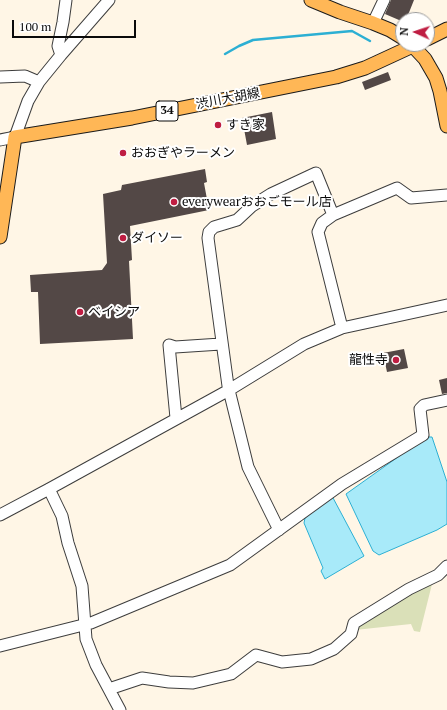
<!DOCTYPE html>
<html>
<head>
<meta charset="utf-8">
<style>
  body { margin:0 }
  #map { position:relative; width:447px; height:710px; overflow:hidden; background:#fff6e6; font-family:"PT Serif",serif }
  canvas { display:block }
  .north { position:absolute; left:395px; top:12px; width:40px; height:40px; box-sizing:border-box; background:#fff; border:1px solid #9d9d9d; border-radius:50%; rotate:273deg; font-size:11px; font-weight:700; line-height:16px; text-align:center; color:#0a0a0a }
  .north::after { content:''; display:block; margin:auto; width:14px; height:18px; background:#bf1d42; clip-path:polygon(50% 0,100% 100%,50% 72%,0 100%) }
  .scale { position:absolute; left:12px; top:20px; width:124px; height:18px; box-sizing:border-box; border:2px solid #0a0a0a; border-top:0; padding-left:5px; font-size:12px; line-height:14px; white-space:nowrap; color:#0a0a0a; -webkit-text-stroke:3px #fff; paint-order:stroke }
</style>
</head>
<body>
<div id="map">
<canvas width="447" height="710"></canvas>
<div class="north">N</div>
<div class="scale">100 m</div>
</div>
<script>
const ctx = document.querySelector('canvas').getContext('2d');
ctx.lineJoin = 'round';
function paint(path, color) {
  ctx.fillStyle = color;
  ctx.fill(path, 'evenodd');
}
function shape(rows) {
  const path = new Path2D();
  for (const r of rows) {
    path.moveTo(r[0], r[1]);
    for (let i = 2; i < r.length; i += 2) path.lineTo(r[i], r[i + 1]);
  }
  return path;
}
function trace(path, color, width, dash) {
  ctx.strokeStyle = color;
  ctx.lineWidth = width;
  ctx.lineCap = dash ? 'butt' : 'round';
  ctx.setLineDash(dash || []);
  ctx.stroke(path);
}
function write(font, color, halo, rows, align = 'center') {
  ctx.font = font + ' "PT Serif","Noto Sans JP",serif';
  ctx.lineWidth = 4;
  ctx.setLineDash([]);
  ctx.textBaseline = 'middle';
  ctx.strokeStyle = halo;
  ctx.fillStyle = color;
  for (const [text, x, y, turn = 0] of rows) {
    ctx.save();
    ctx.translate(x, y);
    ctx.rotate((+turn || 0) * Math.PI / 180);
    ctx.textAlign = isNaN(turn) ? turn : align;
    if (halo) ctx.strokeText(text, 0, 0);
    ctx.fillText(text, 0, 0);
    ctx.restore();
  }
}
const cemetery = shape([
  [433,580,420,632,414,631,411,624,355,630,358,624]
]);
const water = shape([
  [426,437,432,437,447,482,447,524,437,530,379,555,373,551,346,494,426,437],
  [332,496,364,556,325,579,321,571,323,568,304,523,305,518,332,496]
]);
const stream = shape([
  [225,54,239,46,253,40,352,31,370,41]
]);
const building = shape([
  [391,0,414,0,406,20,399,20,385,14],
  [388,72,391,80,365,90,362,82],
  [272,112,276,139,247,145,242,118],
  [205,169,207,182,204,183,209,210,130,226,132,260,129,261,133,339,40,344,38,292,31,292,30,275,102,270,107,263,103,194,121,190,122,185],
  [404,349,408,368,387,372,383,353],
  [447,378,447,393,442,394,439,380]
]);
const minor = shape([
  [373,23,384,0],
  [61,55,58,46,63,22,66,0],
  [0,77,25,76,39,82],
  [0,140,15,137,28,101,39,82,61,55,109,0],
  [342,328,318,232,322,223,333,215,397,188,411,198,447,195],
  [176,418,169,345,175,347,221,344],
  [49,489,62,516,68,543,82,586,86,639,96,665,120,710],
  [0,515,49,489,229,390,304,344,342,328,447,305],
  [279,530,248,467,228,386,208,238,209,232,214,227,237,220,252,206,271,194,316,173,333,215],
  [0,646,91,623,230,565,342,484,423,435,420,409,424,405,447,400],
  [109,689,142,678,169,682,193,683,231,674,256,655,282,662,311,659,334,649,351,634,354,623,409,589,438,575,447,566]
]);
const major = shape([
  [311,0,340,12,373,23,390,30,403,38],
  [427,39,447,29],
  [411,44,425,59,436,78,440,91,447,126],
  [0,237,15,137,132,118,336,77,365,68,417,44]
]);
const markers = [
  [218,125,4,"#bf1d42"],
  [123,153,4,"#bf1d42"],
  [174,202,4,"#bf1d42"],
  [123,238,4,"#bf1d42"],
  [80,312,4,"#bf1d42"],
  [396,360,4,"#bf1d42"]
];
const shields = [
  [167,111,22]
];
const shieldNames = [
  ["34",167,111]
];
const streetNames = [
  ["渋川大胡線",228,99,-11]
];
const poiNames = [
  ["すき家",226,125],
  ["おおぎやラーメン",131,153],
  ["everywearおおごモール店",182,202],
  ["ダイソー",131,238],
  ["ベイシア",88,312],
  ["龍性寺",388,360,"right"]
];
paint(cemetery, '#dae0b8');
paint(water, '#a8eaf9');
trace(water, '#2cafd3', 1);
trace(stream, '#2cafd3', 2.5);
paint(building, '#534846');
trace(minor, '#3d3d3d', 13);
trace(major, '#1b1b1b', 15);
trace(minor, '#fff', 11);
trace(major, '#ffb756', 13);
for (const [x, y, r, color] of markers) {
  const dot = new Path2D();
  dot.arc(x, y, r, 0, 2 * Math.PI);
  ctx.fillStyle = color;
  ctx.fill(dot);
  trace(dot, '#fff', 1.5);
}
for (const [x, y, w] of shields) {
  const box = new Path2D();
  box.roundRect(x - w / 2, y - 10, w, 20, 3);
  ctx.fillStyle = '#fff';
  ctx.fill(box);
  trace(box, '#0a0a0a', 1);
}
write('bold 12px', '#0a0a0a', null, shieldNames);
write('13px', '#0a0a0a', '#fff', streetNames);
write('13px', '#0a0a0a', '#fff', poiNames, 'left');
</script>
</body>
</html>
